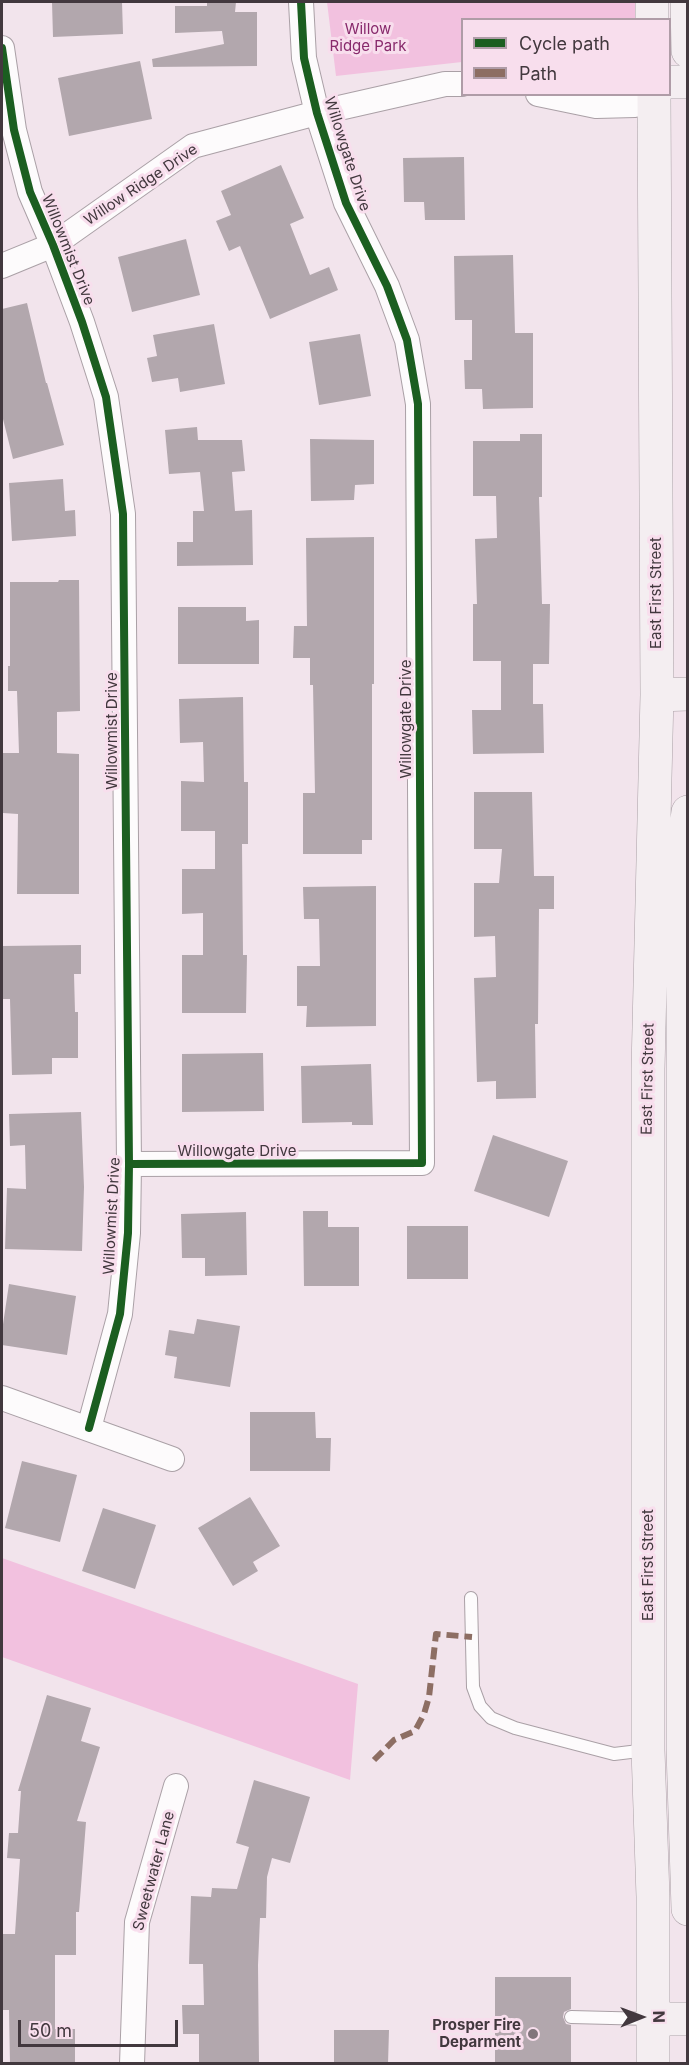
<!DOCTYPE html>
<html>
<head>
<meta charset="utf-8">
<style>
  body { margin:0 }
  #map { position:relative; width:689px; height:2065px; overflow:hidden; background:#f2e4ec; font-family:Inter,sans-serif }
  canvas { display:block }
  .frame { position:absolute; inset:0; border:3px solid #42383e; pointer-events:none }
  .legend { position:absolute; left:461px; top:18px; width:210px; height:78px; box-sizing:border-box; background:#f8deed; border:2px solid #af9ca7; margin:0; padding:8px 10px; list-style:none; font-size:18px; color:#42383e }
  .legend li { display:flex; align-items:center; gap:12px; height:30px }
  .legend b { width:30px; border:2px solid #af9ca7 }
  .north { position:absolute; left:611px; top:1987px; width:60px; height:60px; -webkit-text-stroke:4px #f8deed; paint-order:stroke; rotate:89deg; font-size:16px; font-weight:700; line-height:24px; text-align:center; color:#42383e }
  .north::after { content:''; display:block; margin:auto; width:21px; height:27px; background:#42383e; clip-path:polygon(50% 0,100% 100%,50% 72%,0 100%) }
  .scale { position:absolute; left:18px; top:2020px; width:160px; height:27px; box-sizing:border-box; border:3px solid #42383e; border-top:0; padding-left:8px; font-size:18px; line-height:21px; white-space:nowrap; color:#42383e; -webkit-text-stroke:4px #f8deed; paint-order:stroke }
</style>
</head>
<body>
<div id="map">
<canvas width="689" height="2065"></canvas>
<div class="frame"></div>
<ul class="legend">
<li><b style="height:8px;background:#1b5e20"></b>Cycle path</li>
<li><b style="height:8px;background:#8d6e63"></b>Path</li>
</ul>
<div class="north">N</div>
<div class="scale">50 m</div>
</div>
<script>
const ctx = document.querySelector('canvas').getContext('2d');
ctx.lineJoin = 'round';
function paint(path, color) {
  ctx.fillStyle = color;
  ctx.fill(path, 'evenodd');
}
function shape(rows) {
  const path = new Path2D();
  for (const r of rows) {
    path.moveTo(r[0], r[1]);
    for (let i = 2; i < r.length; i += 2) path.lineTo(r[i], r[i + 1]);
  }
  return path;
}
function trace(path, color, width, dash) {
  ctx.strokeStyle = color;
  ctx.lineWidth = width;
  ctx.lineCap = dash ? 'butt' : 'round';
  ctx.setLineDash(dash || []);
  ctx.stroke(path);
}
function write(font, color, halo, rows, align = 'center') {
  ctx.font = font + ' Inter,sans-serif';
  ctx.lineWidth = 6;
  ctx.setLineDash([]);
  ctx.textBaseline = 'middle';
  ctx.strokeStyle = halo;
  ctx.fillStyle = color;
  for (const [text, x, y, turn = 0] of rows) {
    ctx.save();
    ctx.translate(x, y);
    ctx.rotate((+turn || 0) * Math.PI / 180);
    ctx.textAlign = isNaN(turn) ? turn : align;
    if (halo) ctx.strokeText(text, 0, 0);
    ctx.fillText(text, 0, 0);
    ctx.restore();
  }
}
const green = shape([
  [327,2,638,2,639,19,462,20,462,62,336,76],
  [2,1558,358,1684,350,1780,2,1657]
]);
const building = shape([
  [52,2,122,2,123,34,53,37],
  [207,2,236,2,235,12,257,12,257,66,153,67,152,59,224,44,222,31,175,33,175,6,207,6],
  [140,61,152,119,69,136,58,78],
  [464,157,465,220,425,220,424,202,404,202,403,158],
  [281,165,304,218,290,224,310,275,329,267,338,290,270,319,240,246,229,251,216,221,231,215,221,191],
  [186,239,200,295,132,312,118,257],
  [513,255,515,333,533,333,533,408,483,409,482,389,465,389,464,360,472,360,472,320,455,320,454,256],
  [27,303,46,383,47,383,64,445,13,459,2,415,2,309],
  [214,324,225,384,180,392,178,378,152,382,147,358,157,356,153,335],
  [360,334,371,396,319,405,309,342],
  [197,427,198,440,242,440,245,471,232,472,235,511,252,510,253,565,177,566,177,542,193,542,193,511,204,511,200,472,169,474,165,430],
  [520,434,542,434,542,497,539,497,542,604,550,604,549,664,533,664,533,704,543,704,544,753,473,754,472,710,501,710,501,661,473,661,473,604,477,604,475,539,497,538,496,496,473,496,473,441,520,441],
  [310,439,374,440,374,484,355,485,354,500,311,501],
  [63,479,65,511,75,510,76,536,12,541,9,483],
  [374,537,374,684,372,684,372,840,362,840,362,854,303,854,303,793,315,793,313,685,310,685,310,658,293,658,294,626,307,626,306,538],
  [59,580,79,580,80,711,57,712,57,753,79,754,79,894,17,894,18,814,3,813,3,753,19,753,17,691,8,691,8,666,10,666,10,582,58,582],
  [178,607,246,607,246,621,259,620,259,664,178,664],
  [243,697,244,782,248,782,248,844,242,844,243,955,247,955,246,1013,182,1013,182,955,203,955,203,913,182,914,182,869,215,869,215,831,181,831,181,781,204,782,203,742,180,743,179,699],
  [474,792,532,792,534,876,554,876,554,909,539,909,538,1024,535,1024,536,1098,496,1099,496,1081,477,1082,474,978,496,977,495,936,474,937,474,883,499,883,502,849,474,849],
  [376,886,376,1026,306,1027,307,1006,297,1006,297,966,320,966,319,919,304,919,303,887],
  [81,945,81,974,74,974,75,1012,78,1012,78,1058,52,1058,52,1074,12,1075,10,999,2,999,2,946],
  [263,1053,264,1111,182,1112,182,1054],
  [371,1064,373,1125,352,1125,352,1122,302,1123,301,1066],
  [81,1112,84,1187,82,1251,5,1249,7,1188,26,1189,25,1145,10,1146,9,1114],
  [493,1135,568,1161,549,1217,474,1191],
  [303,1211,328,1211,328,1227,359,1227,359,1286,304,1286],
  [246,1212,247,1275,205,1276,205,1258,182,1258,181,1214],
  [407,1226,468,1226,468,1279,407,1279],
  [9,1284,76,1296,67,1355,2,1345,2,1331],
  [197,1319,240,1326,230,1387,174,1378,177,1357,165,1355,169,1330,194,1334],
  [250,1412,315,1412,316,1438,331,1438,330,1471,250,1471],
  [22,1461,77,1475,60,1542,5,1528],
  [250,1497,280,1546,253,1562,258,1571,233,1586,198,1528],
  [103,1508,156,1525,135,1589,82,1571],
  [47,1695,91,1708,81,1741,100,1747,77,1821,86,1822,79,1912,76,1912,76,1955,55,1955,55,2029,75,2029,75,2064,10,2064,9,2010,2,2010,2,1934,15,1934,20,1859,7,1858,9,1833,18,1833,21,1791,18,1791],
  [254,1780,310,1797,290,1863,272,1858,267,1877,266,1918,260,1918,258,1965,259,2064,199,2064,199,2034,183,2034,182,2005,204,2005,203,1964,189,1964,191,1896,211,1897,212,1888,237,1889,249,1847,236,1843],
  [495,1977,571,1977,571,2009,564,2012,563,2017,566,2024,571,2025,571,2064,495,2064],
  [334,2030,389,2030,388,2064,334,2064]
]);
const service = shape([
  [471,1598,473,1687,480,1706,491,1718,515,1728,614,1754,647,1750],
  [571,2017,651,2019]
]);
const minor = shape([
  [2,48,14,130,30,192,53,245,82,322,106,397,123,514,129,1164,128,1233,120,1314,89,1428],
  [538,94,596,106,635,105,644,94],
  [2,266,53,245,193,146,317,113,445,84,462,84],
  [129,1164,422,1163,418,404,407,340,387,286,346,203,317,113,304,58,301,2],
  [2,1398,172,1459],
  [132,2064,137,1922,176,1786]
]);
const secondary = shape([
  [652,2,652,20],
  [687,2,688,51],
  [670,82,688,82],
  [657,695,688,694],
  [688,812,683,848,683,1749,688,1909],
  [653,2019,688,2019],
  [653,2064,653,1897,648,1750,648,1069,657,695,654,94]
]);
const quiet = shape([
  [374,1760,394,1740,415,1731,424,1714,429,1697,436,1634,472,1637]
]);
const cycleway = shape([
  [2,48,14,130,30,192,53,245,82,322,106,397,123,514,129,1164,128,1233,120,1314,89,1428],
  [129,1164,422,1163,418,404,407,340,387,286,346,203,317,113,304,58,301,2]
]);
const markers = [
  [533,2034,6,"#80747b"]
];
const parkNames = [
  ["Willow",368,29],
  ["Ridge Park",368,46]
];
const streetNames = [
  ["Willowgate Drive",347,154,72],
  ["Willow Ridge Drive",141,185,-34],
  ["Willowmist Drive",68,250,68],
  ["East First Street",656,593,-90],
  ["Willowgate Drive",406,719,-90],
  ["Willowmist Drive",112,731,-90],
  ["East First Street",648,1079,-89],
  ["Willowgate Drive",237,1151],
  ["Willowmist Drive",112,1216,-87],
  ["East First Street",648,1565,-90],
  ["Sweetwater Lane",154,1871,-75]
];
const poiNames = [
  ["Prosper Fire",521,2025],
  ["Deparment",521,2042]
];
paint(green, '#f2c1df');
paint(building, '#b2a7ad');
trace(service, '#aaa0a6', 14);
trace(minor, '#aaa0a6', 26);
trace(secondary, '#aaa0a6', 34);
trace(service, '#fdfbfc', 12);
trace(minor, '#fdfbfc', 24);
trace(secondary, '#f4eef1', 33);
trace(quiet, '#8d6e63', 6, [12, 6]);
trace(cycleway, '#1b5e20', 8);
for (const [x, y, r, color] of markers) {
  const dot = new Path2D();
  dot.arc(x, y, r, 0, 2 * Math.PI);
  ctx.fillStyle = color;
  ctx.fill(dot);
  trace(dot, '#f8deed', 2);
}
write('15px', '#882a6c', '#f8deed', parkNames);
write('15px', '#42383e', '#f8deed', streetNames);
write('bold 15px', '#42383e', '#f8deed', poiNames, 'right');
</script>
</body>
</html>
